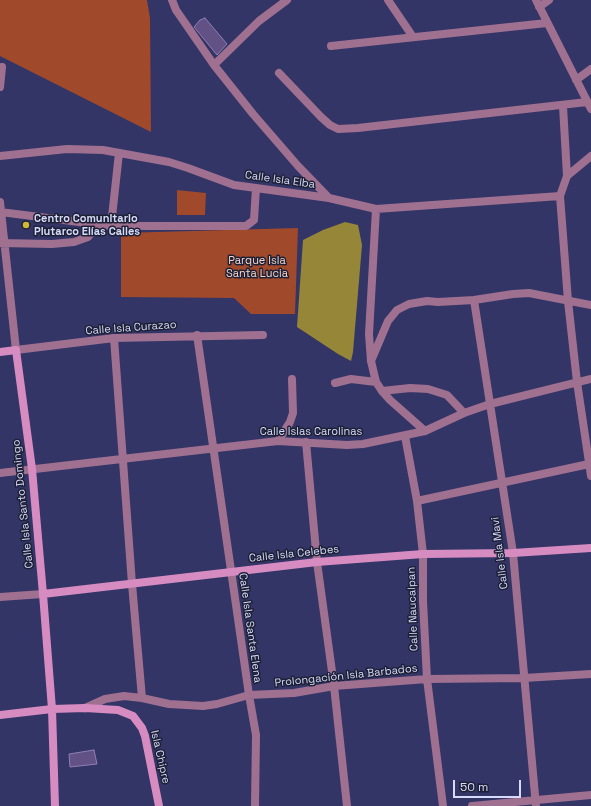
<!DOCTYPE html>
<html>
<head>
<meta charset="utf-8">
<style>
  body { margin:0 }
  #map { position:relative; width:591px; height:806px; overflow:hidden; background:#323566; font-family:"Space Grotesk",sans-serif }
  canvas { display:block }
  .scale { position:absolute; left:453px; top:780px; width:68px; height:18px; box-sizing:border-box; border:2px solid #d6dbf9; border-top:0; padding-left:5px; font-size:12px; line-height:14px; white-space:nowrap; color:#d6dbf9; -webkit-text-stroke:3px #1e2036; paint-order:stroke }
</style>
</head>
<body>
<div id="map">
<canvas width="591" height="806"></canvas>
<div class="scale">50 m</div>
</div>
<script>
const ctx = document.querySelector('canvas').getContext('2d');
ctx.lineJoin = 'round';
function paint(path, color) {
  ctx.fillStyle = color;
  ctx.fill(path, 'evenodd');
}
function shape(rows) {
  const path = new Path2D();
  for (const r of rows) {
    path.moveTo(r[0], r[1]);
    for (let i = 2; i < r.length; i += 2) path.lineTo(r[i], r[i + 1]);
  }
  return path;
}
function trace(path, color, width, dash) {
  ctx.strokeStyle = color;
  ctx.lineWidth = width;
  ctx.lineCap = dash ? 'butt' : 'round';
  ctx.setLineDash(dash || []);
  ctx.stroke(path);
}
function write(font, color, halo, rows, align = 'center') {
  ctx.font = font + ' "Space Grotesk",sans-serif';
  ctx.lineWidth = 3;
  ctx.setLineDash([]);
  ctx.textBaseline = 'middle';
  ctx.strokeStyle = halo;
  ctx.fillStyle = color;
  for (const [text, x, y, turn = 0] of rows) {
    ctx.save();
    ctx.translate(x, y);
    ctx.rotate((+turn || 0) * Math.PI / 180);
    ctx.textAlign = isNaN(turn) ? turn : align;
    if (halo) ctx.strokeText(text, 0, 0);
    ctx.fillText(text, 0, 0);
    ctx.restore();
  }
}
const green = shape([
  [0,0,147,0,150,18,151,132,0,56],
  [177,190,206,193,205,215,177,215],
  [298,228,295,314,251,314,234,298,121,297,121,233]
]);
const water = shape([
  [345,222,358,225,362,245,353,352,351,361,338,354,297,327,303,240,323,230]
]);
const building = shape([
  [205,18,227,44,217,55,194,27,200,20,205,18],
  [94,750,97,764,70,767,69,754,94,750]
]);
const street = shape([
  [172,0,176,10,214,65,253,114,298,166,329,198],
  [388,0,413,37],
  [536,0,591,109],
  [539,7,549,0],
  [331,46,547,23],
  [214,65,259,21,287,0],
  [279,73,321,117,330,125,338,129,358,128,587,102],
  [576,80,591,69],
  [0,87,2,67],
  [563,106,567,176],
  [0,156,67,149,103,150,169,162,188,168,234,185,329,198,376,209,560,196],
  [591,156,567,176,560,196,568,301,577,382,591,476],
  [0,202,16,350,114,338,263,335],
  [376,209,369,334,371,361,376,382,382,391,390,400,425,431],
  [0,212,111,226,246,226,254,220,256,188],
  [111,226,119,153],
  [0,243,52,244,74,242,88,237,99,224],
  [474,300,513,553,536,806],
  [197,335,249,695,256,735,255,806],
  [114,338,132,584,142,698],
  [371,361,388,321,397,310,409,304,427,301,438,302,474,300,513,294,529,293,591,305],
  [335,383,351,379,376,382],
  [382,391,410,388,428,389,447,395,464,413],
  [405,436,417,501,423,554,423,601,427,679,443,806],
  [278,441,290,422,293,413,292,379],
  [306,442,317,562,334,686,347,806],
  [0,473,278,441,347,445,363,444,425,431,464,413,490,404,591,379],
  [417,501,589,464],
  [0,597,43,594],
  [85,708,105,699,124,696,142,698,169,704,203,706,217,704,249,695,294,693,334,686,427,679,524,678,591,674],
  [472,806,591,795]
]);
const secondary = shape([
  [0,352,16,350,32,469,43,594,52,709,55,806],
  [43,594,317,562,423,554,513,553,591,548],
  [0,715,52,709,85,708,118,710,133,716,142,728,145,736,159,806]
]);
const markers = [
  [26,225,4,"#cfb837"]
];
const streetNames = [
  ["Calle Isla Elba",280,180,8],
  ["Calle Isla Curazao",131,328,-4],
  ["Calle Islas Carolinas",311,432],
  ["Calle Isla Santo Domingo",23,504,-96],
  ["Calle Isla Mavi",500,553,-97],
  ["Calle Isla Celebes",294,554,-6],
  ["Calle Naucalpan",413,609,-92],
  ["Calle Isla Santa Elena",250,628,82],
  ["Prolongación Isla Barbados",346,676,-6],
  ["Isla Chipre",160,757,77]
];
const poiNames = [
  ["Centro Comunitario",34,219],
  ["Plutarco Elías Calles",34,232]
];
const parkNames = [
  ["Parque Isla",257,261],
  ["Santa Lucia",257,274]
];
paint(green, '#a1492b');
paint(water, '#958638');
paint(building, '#625184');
trace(building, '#917fb6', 1);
trace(street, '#a07091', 8);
trace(secondary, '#d78cc1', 8);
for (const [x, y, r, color] of markers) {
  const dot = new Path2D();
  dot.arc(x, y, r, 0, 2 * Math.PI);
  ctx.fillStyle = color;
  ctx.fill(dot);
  trace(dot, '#1e2036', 1.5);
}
write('11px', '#d6dbf9', '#1e2036', streetNames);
write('bold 11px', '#d6dbf9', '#1e2036', poiNames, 'left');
write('11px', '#f5d5ca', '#1e2036', parkNames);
</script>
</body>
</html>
